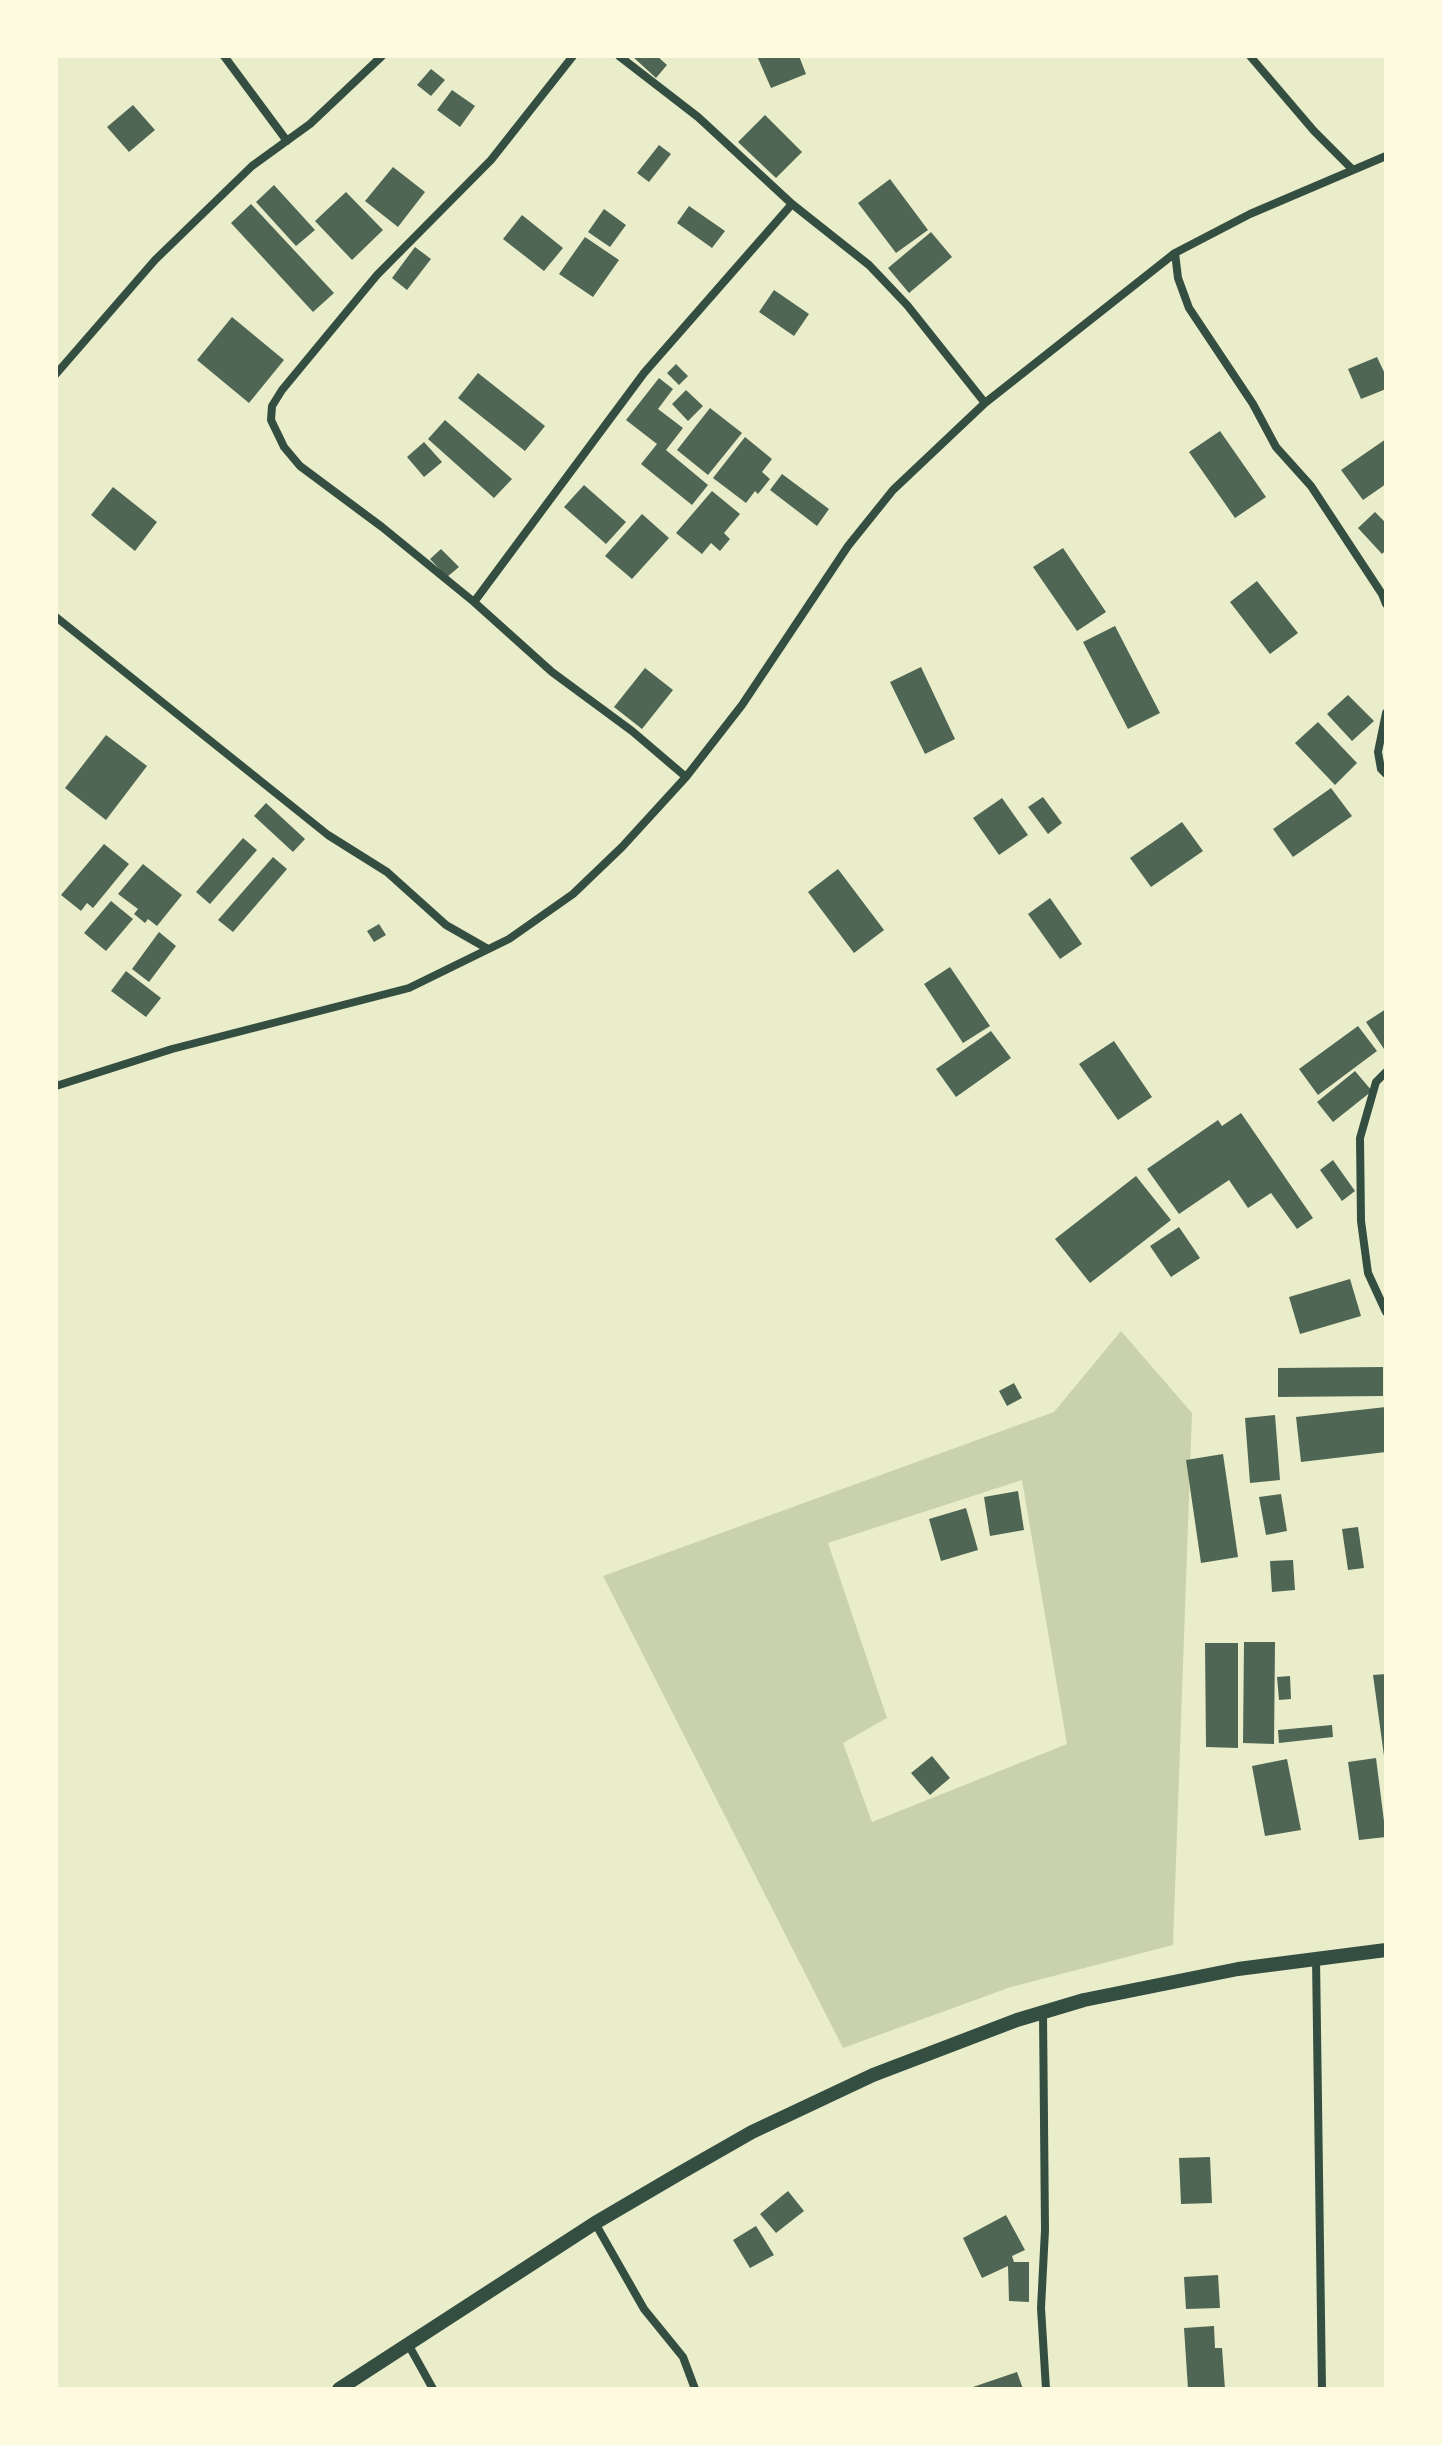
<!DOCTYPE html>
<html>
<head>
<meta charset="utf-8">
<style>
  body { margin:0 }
  #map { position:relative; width:1442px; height:2445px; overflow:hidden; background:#e9edc9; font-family:"PT Sans Narrow",sans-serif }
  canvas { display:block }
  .frame { position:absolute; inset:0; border:58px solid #fefae0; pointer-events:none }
</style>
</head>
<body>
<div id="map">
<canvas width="1442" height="2445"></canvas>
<div class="frame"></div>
</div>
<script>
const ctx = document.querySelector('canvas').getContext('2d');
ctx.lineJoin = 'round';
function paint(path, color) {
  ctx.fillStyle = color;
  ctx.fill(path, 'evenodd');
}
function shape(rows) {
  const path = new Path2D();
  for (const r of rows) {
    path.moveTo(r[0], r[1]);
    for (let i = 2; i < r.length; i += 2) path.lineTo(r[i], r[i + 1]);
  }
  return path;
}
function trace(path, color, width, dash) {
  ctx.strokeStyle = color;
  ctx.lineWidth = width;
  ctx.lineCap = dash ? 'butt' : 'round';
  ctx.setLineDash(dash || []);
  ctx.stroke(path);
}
const green = shape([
  [1121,1331,1192,1413,1173,1945,1011,1987,843,2048,603,1576,1054,1412],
  [1022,1480,1067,1744,872,1822,843,1743,887,1718,828,1543]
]);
const building = shape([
  [632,56,657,56,667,65,656,78],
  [757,56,799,56,806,74,771,88],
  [431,69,445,80,431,96,417,85],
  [452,90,475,106,460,127,437,110],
  [133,105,155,130,129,152,107,127],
  [765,115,802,152,776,178,738,142],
  [659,145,671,154,649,182,637,173],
  [393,167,425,192,398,227,365,201],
  [890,179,928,230,896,253,858,203],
  [274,185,315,230,296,246,256,202],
  [346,192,383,230,352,260,315,221],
  [251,204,334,293,313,312,231,223],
  [689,206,725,231,712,248,677,223],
  [604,209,626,225,610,247,588,232],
  [522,215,563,248,544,271,503,239],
  [931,232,952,257,909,293,888,268],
  [585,237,619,260,593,297,559,274],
  [415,247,431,259,407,290,392,278],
  [774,290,809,314,794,336,759,312],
  [232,317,284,360,249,403,197,360],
  [1377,357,1386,376,1386,389,1361,399,1348,369],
  [676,364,688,376,679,385,667,373],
  [478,373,545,426,525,451,458,398],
  [659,378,673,389,658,409,683,428,666,450,708,485,692,505,641,464,657,444,626,420],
  [686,390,703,406,688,421,672,404],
  [710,408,742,433,708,475,677,450],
  [445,420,512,479,494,498,428,439],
  [1220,431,1266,497,1235,518,1189,452],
  [745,437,772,459,762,472,770,479,758,494,755,491,746,503,713,478],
  [1386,439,1386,484,1363,500,1341,470],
  [424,442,442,462,424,477,407,457],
  [782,474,829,509,817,526,770,490],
  [584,485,626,522,606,544,564,507],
  [113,487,157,522,135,551,91,515],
  [712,491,740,514,724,533,730,539,720,551,711,543,702,554,676,533],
  [1375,512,1386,523,1386,550,1382,554,1358,528],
  [642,514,669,538,632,579,605,556],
  [1063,548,1106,612,1077,631,1033,567],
  [441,549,459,567,447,577,430,559],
  [1257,581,1298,633,1270,654,1230,602],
  [1115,626,1160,713,1128,729,1083,642],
  [921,667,955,739,925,754,890,682],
  [645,668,673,690,642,729,614,707],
  [1348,695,1374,721,1352,741,1327,714],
  [1318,722,1357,763,1335,785,1295,743],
  [106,735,147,766,106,820,65,788],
  [1331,788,1352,816,1293,857,1273,829],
  [1043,797,1062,823,1048,834,1028,807],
  [1002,798,1028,835,999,855,973,818],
  [266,803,305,839,293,852,254,816],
  [1182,822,1203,851,1151,887,1130,858],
  [243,838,257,850,210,904,196,892],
  [104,844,129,864,93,908,87,903,81,911,61,895],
  [273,857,287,869,233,932,218,920],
  [143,864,182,895,157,926,148,919,145,923,134,914,138,909,118,894],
  [838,869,884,930,854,953,808,892],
  [1050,898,1082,944,1060,959,1028,914],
  [111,901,133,919,106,951,84,933],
  [379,924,386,935,374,942,367,931],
  [159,932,176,946,149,982,132,969],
  [950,967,990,1026,963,1043,924,984],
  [126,971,161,998,146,1017,111,991],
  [1386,1009,1386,1047,1384,1049,1366,1022],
  [1358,1026,1377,1051,1318,1095,1299,1069],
  [991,1031,1011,1058,956,1097,936,1069],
  [1114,1041,1152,1097,1118,1120,1079,1064],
  [1355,1071,1372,1091,1333,1122,1317,1102],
  [1241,1113,1313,1218,1297,1229,1271,1193,1248,1208,1229,1180,1179,1214,1147,1169,1218,1120,1222,1126],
  [1333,1160,1355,1191,1342,1201,1320,1170],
  [1136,1176,1171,1220,1090,1283,1055,1239],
  [1179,1227,1200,1258,1171,1277,1150,1246],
  [1350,1279,1361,1316,1300,1334,1289,1297],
  [1383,1367,1383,1396,1278,1397,1278,1368],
  [1014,1383,1022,1398,1007,1406,999,1391],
  [1386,1407,1386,1452,1301,1462,1296,1417],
  [1275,1415,1280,1480,1250,1483,1245,1418],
  [1223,1454,1238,1557,1201,1563,1186,1460],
  [1018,1491,1024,1530,990,1536,984,1497],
  [1281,1494,1287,1531,1266,1535,1259,1497],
  [966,1508,978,1550,941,1561,929,1519],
  [1358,1527,1364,1568,1348,1570,1342,1529],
  [1293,1560,1295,1590,1272,1592,1270,1561],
  [1244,1642,1275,1642,1274,1744,1243,1743],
  [1205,1643,1238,1643,1238,1748,1206,1747],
  [1386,1674,1386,1756,1384,1756,1373,1675],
  [1290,1676,1291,1699,1279,1700,1277,1677],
  [1332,1725,1333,1737,1279,1743,1278,1730],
  [932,1756,950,1778,930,1795,911,1773],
  [1376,1758,1386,1837,1359,1840,1348,1762],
  [1287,1759,1301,1830,1265,1836,1252,1766],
  [1210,2157,1212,2203,1181,2204,1179,2158],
  [788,2191,804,2211,776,2233,760,2214],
  [1006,2215,1025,2250,1012,2256,1014,2262,1029,2262,1029,2302,1009,2301,1008,2266,982,2278,963,2238],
  [756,2226,774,2255,750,2268,733,2240],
  [1218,2275,1220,2308,1186,2309,1184,2277],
  [1214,2326,1215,2348,1222,2348,1225,2389,1188,2389,1184,2328],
  [1017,2372,1023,2389,974,2389,973,2387]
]);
const minor = shape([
  [224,56,287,141],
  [573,56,491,160,377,275,282,390,272,406,271,420,284,447,300,466,382,527,474,602,552,672,632,731,686,777],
  [619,56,698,117,792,204,869,265,907,305,985,403],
  [1250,56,1314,131,1353,170],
  [1175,253,1178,278,1189,308,1253,404,1276,447,1311,486,1382,594,1386,604],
  [56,374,155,260,252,166,310,124,382,56],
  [474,602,644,373,792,204],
  [56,617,328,835,387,872,446,925,488,949],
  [1386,713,1378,752,1381,769,1386,774],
  [1386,1072,1376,1082,1360,1138,1361,1221,1368,1273,1386,1312],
  [56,1086,172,1049,409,988,509,939,573,894,622,847,686,777,742,705,848,546,893,490,985,403,1175,253,1250,214,1386,156],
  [1316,1958,1322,2389],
  [1043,2013,1045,2230,1041,2308,1046,2389],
  [595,2223,644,2309,683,2357,695,2389],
  [408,2344,433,2389]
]);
const secondary = shape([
  [339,2389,595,2223,682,2172,752,2132,873,2075,1017,2020,1084,2000,1238,1969,1386,1950]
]);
paint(green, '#cad2ad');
paint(building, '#4f6655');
trace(minor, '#344e41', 8);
trace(secondary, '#344e41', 14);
</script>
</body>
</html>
